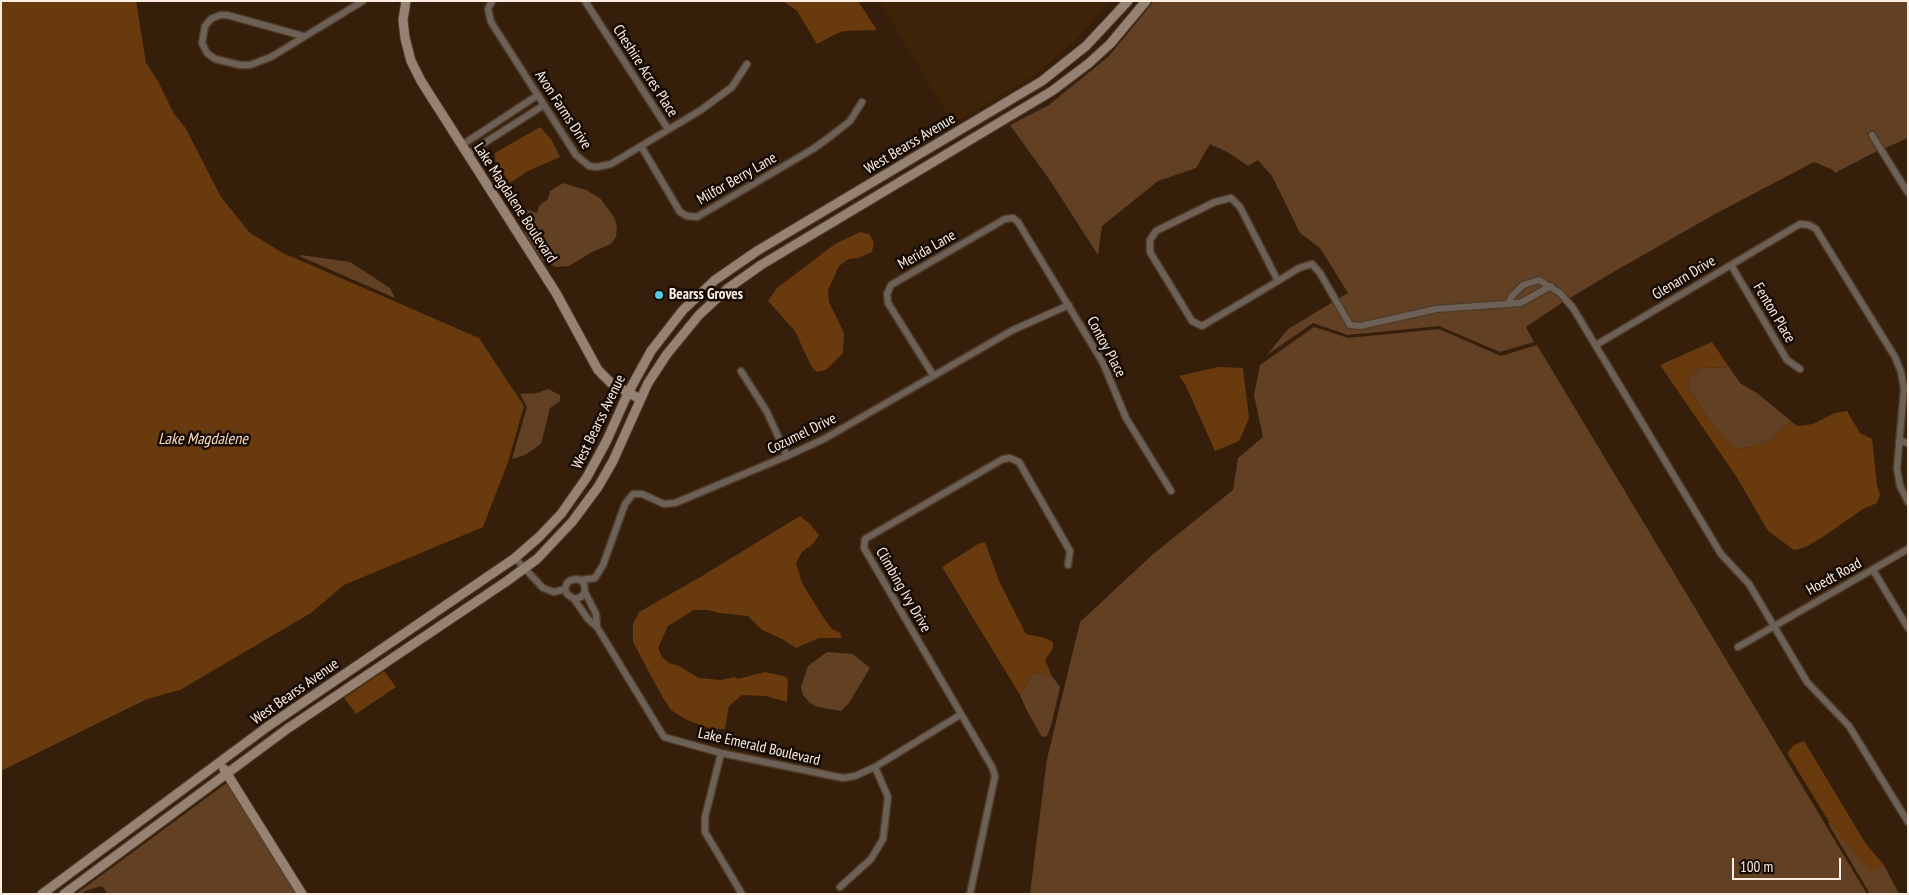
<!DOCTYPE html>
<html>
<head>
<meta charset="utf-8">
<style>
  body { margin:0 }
  #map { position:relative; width:1909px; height:895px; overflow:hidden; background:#351f0a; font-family:"PT Sans Narrow",sans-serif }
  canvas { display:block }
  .frame { position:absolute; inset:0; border:2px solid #feeee2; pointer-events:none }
  .scale { position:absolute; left:1732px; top:858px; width:109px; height:22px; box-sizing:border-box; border:2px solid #feeee2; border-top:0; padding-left:6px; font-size:15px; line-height:18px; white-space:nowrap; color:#feeee2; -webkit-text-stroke:4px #150b04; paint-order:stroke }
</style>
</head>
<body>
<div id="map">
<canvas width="1909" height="895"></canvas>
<div class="frame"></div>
<div class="scale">100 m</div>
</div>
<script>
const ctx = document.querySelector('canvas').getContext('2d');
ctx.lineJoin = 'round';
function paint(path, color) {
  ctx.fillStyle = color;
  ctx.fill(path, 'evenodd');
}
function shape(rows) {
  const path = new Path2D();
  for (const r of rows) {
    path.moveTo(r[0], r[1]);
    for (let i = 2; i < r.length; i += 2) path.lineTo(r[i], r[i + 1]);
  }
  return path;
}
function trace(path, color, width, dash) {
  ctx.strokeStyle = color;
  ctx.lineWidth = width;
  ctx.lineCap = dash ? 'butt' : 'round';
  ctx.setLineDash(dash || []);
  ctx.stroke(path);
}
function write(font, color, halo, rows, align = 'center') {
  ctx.font = font + ' "PT Sans Narrow",sans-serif';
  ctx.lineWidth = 5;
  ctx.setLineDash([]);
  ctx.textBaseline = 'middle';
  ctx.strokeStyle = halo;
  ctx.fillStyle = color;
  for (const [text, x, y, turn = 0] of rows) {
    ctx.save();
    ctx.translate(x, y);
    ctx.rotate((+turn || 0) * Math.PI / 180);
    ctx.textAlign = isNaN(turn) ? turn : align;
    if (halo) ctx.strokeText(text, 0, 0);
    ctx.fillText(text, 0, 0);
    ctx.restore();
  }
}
const built = shape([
  [879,1,1110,1,1080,36,1035,75,953,124]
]);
const green = shape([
  [1154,1,1908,1,1908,138,1885,148,1873,130,1867,134,1877,151,1835,173,1833,170,1814,162,1715,214,1610,274,1570,298,1550,281,1546,287,1563,302,1526,327,1534,342,1500,352,1439,326,1348,335,1313,323,1267,355,1288,329,1348,293,1320,248,1300,233,1272,176,1258,160,1248,166,1229,153,1210,144,1196,168,1158,181,1102,226,1098,255,1049,179,1010,125,1049,105,1109,56],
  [563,183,586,190,600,198,614,217,617,227,616,237,611,244,592,252,569,266,556,267,543,261,527,237,516,213,526,209,537,213,539,206,548,199,550,191],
  [301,255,350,262,390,288,395,298,299,256],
  [1314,327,1348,338,1439,329,1501,356,1537,345,1867,894,1030,894,1047,759,1080,622,1152,555,1233,490,1238,458,1263,437,1254,395,1260,365],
  [1729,367,1740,383,1757,393,1791,421,1770,440,1751,447,1736,449,1711,423,1688,387,1690,375,1702,368],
  [548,389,560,395,560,401,550,408,541,444,525,455,512,459,527,407,520,394,537,393],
  [827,652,853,654,870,668,849,703,841,711,818,707,810,703,803,695,801,687,808,666],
  [1042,673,1052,676,1060,687,1051,726,1047,736,1042,737,1027,711,1020,695,1033,674],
  [228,782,298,894,108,894,102,886,85,891,82,894,76,894],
  [1828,823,1830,823,1871,871,1884,865,1899,894,1870,894]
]);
const water = shape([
  [1,1,136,1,146,63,158,81,174,114,185,127,221,197,250,233,283,253,479,338,524,406,508,462,483,527,344,585,311,613,180,690,147,699,1,771],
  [783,1,858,1,877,30,844,31,836,34,817,44,797,11],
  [540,127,551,139,560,157,528,171,510,183,495,161,495,153],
  [860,232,869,234,874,242,872,252,858,258,849,259,839,266,828,290,829,302,844,333,843,353,826,370,817,372,811,366,795,331,768,301,777,288,835,244],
  [1712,342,1729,367,1702,368,1690,375,1688,387,1711,423,1736,449,1751,447,1770,440,1791,421,1797,426,1813,424,1835,413,1847,411,1860,433,1872,439,1877,485,1880,495,1877,503,1863,509,1824,536,1806,547,1794,550,1768,531,1736,476,1660,365],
  [1218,367,1243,368,1249,418,1239,441,1215,451,1185,384,1179,376],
  [800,516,810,524,819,535,813,544,802,552,796,563,802,583,825,620,832,629,840,633,842,638,819,638,796,648,782,639,762,630,748,616,719,613,708,610,694,610,668,626,658,648,662,657,669,663,679,666,699,678,721,680,734,677,738,679,765,672,783,676,788,679,787,702,766,696,742,695,729,706,725,729,711,729,685,719,671,710,663,698,633,642,633,624,639,612,702,576],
  [985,542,999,581,1026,634,1045,638,1053,642,1053,648,1045,660,1052,676,1042,673,1033,674,1020,695,942,567,978,544],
  [384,671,396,687,356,714,344,698],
  [1804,741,1866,844,1884,865,1871,872,1831,825,1787,753,1794,745]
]);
const street = shape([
  [492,1,488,9,491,22,576,155,589,166,597,167,611,164,701,110,732,87,747,64],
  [585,1,668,129],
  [303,36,227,15,220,15,211,19,205,26,202,43,207,53,215,59,240,65,250,65,271,57,363,1],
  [1872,135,1908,193],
  [462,145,538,95],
  [641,146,680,212,687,216,697,217,813,149,831,136,850,121,862,102],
  [467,154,544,105],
  [1731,265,1787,360,1800,369],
  [1278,281,1240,207,1231,198,1215,202,1156,231,1150,240,1150,252,1192,321,1202,326,1278,281,1299,268,1312,264,1320,273,1350,325,1360,326,1436,309,1520,303,1551,286],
  [1508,303,1512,296,1523,285,1539,280,1560,293,1573,308,1721,554,1749,584,1807,682,1849,726,1908,822],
  [1596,345,1800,224,1809,225,1816,229,1895,357,1901,372,1904,389,1897,468,1900,486,1908,502],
  [741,371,767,412,787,456],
  [933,375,888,303,887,294,891,285,1005,219,1013,218,1018,222,1103,363,1126,418,1171,491],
  [1899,441,1908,443],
  [515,558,543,588,554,592,565,589],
  [1873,570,1908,628],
  [581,580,595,578,603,565,625,504,633,494,642,494,664,504,675,503,787,456,824,439,1013,330,1069,305],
  [574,599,581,597,585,592,584,583,578,579,571,580,567,583,565,589,567,594,574,599,588,619,597,627,596,614,585,592],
  [597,627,664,737,721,753,843,778,855,776,875,767,960,715],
  [1738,647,1908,549],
  [721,753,705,817,705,832,742,894],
  [840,887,871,859,883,839,888,797,875,767],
  [970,894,995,776,992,767,864,548,865,539,1003,459,1010,458,1019,462,1070,551,1068,565]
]);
const secondary = shape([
  [406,1,403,20,405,38,411,61,421,81,556,293,598,370,611,383,640,399],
  [224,769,302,894],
  [42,894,267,727,515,558,539,537,561,514,587,477,607,440,628,393,651,351,683,310,715,280,757,251,1042,81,1086,46,1128,1],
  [64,894,287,729,507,581,537,559,572,522,598,487,613,461,648,383,667,354,699,315,727,289,761,265,1052,91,1088,64,1110,44,1146,1]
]);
const markers = [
  [659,295,5,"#57c9e2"]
];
const streetNames = [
  ["Cheshire Acres Place",645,71,57],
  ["Avon Farms Drive",563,110,57],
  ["West Bearss Avenue",910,144,-31],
  ["Milfor Berry Lane",737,179,-30],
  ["Lake Magdalene Boulevard",515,203,57],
  ["Merida Lane",927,250,-30],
  ["Glenarn Drive",1684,278,-31],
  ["Fenton Place",1774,313,59],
  ["Contoy Place",1106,347,62],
  ["West Bearss Avenue",599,422,-64],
  ["Cozumel Drive",802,434,-26],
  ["Hoedt Road",1834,577,-29],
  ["Climbing Ivy Drive",903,590,60],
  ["West Bearss Avenue",295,692,-35],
  ["Lake Emerald Boulevard",759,747,13]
];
const poiNames = [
  ["Bearss Groves",669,295]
];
const waterNames = [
  ["Lake Magdalene",203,439]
];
paint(built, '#3f2308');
paint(green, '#614024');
paint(water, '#683a0d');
trace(street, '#513c28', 9);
trace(secondary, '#513c28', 11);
trace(street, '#6d6157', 6);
trace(secondary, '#968273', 9);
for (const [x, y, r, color] of markers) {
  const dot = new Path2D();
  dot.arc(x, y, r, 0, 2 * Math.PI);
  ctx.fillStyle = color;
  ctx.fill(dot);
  trace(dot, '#150b04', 2);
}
write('15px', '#feeee2', '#150b04', streetNames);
write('bold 15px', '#feeee2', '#150b04', poiNames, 'left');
write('italic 16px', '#f7d9c1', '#150b04', waterNames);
</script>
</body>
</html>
